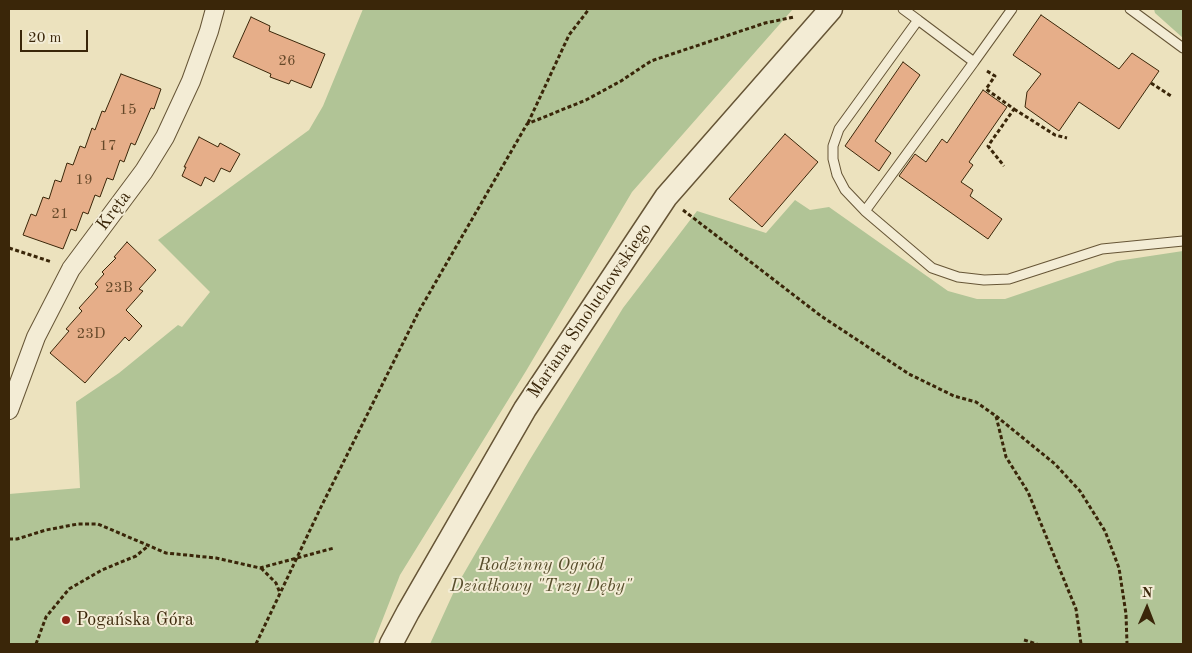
<!DOCTYPE html>
<html>
<head>
<meta charset="utf-8">
<style>
  body { margin:0 }
  #map { position:relative; width:1192px; height:653px; overflow:hidden; background:#ece2be; font-family:"Old Standard TT",serif }
  canvas { display:block }
  .frame { position:absolute; inset:0; border:10px solid #3a2609; pointer-events:none }
  .north { position:absolute; left:1122px; top:583px; width:50px; height:50px; -webkit-text-stroke:4px #f3ecd5; paint-order:stroke; rotate:1deg; font-size:14px; font-weight:700; line-height:20px; text-align:center; color:#3a2609 }
  .north::after { content:''; display:block; margin:auto; width:18px; height:22px; background:#3a2609; clip-path:polygon(50% 0,100% 100%,50% 72%,0 100%) }
  .scale { position:absolute; left:20px; top:30px; width:68px; height:22px; box-sizing:border-box; border:2px solid #3a2609; border-top:0; padding-left:6px; font-size:15px; line-height:18px; white-space:nowrap; color:#3a2609; -webkit-text-stroke:4px #f3ecd5; paint-order:stroke }
</style>
</head>
<body>
<div id="map">
<canvas width="1192" height="653"></canvas>
<div class="frame"></div>
<div class="north">N</div>
<div class="scale">20 m</div>
</div>
<script>
const ctx = document.querySelector('canvas').getContext('2d');
ctx.lineJoin = 'round';
function paint(path, color) {
  ctx.fillStyle = color;
  ctx.fill(path, 'evenodd');
}
function shape(rows) {
  const path = new Path2D();
  for (const r of rows) {
    path.moveTo(r[0], r[1]);
    for (let i = 2; i < r.length; i += 2) path.lineTo(r[i], r[i + 1]);
  }
  return path;
}
function trace(path, color, width, dash) {
  ctx.strokeStyle = color;
  ctx.lineWidth = width;
  ctx.lineCap = dash ? 'butt' : 'round';
  ctx.setLineDash(dash || []);
  ctx.stroke(path);
}
function write(font, color, halo, rows, align = 'center') {
  ctx.font = font + ' "Old Standard TT",serif';
  ctx.lineWidth = 4;
  ctx.setLineDash([]);
  ctx.textBaseline = 'middle';
  ctx.strokeStyle = halo;
  ctx.fillStyle = color;
  for (const [text, x, y, turn = 0] of rows) {
    ctx.save();
    ctx.translate(x, y);
    ctx.rotate((+turn || 0) * Math.PI / 180);
    ctx.textAlign = isNaN(turn) ? turn : align;
    if (halo) ctx.strokeText(text, 0, 0);
    ctx.fillText(text, 0, 0);
    ctx.restore();
  }
}
const green = shape([
  [363,9,793,9,632,192,526,371,400,575,373,644,9,644,9,494,80,488,76,402,119,373,178,325,182,327,210,292,158,240,309,130,323,106],
  [1154,9,1183,9,1183,38,1155,13],
  [795,200,810,210,829,207,948,291,977,299,1005,299,1117,261,1183,251,1183,644,430,644,456,587,529,461,623,308,697,211,766,233]
]);
const building = shape([
  [1041,15,1119,69,1132,53,1159,71,1119,129,1079,102,1059,131,1025,107,1027,92,1041,74,1013,55,1041,15],
  [251,17,270,26,269,31,325,54,311,88,291,80,289,84,270,77,271,74,233,57,251,17],
  [903,62,920,75,875,141,891,153,879,171,845,146,903,62],
  [121,74,161,89,154,109,151,108,135,145,131,143,124,162,120,160,113,180,107,178,100,197,95,195,88,214,83,212,76,231,71,229,63,249,23,235,31,214,36,216,43,197,49,199,55,180,61,182,67,163,73,165,80,146,85,148,92,128,95,130,102,111,105,112,121,74],
  [983,90,1007,107,969,162,973,165,961,182,973,190,970,196,1002,219,988,239,899,176,915,154,926,162,942,139,947,143,983,90],
  [785,134,818,162,762,227,729,199,785,134],
  [199,137,218,147,220,143,240,154,230,172,221,168,214,182,205,177,201,186,182,176,186,167,184,167,199,137],
  [127,242,156,270,139,289,143,291,126,310,142,326,129,341,125,337,85,383,50,353,69,331,66,329,82,311,79,308,98,287,95,284,104,274,102,272,116,258,114,257,127,242]
]);
const path = shape([
  [987,71,995,76,986,89,1014,109,988,146,1004,166],
  [1151,83,1171,96],
  [1014,109,1055,135,1067,138],
  [528,123,569,35,589,9],
  [683,210,821,316,909,374,954,396,976,402,996,416,1006,457,1028,492,1076,609,1081,644],
  [9,248,52,262],
  [996,416,1055,464,1080,491,1105,531,1119,568,1126,614,1127,644],
  [9,539,17,539,46,530,78,524,98,524,166,553,216,558,260,568,334,548],
  [261,568,276,583,280,593],
  [1024,640,1037,644],
  [36,644,46,617,69,589,102,570,136,556,148,546],
  [256,644,320,509,419,311,527,124,586,100,621,81,651,61,765,23,794,17]
]);
const service = shape([
  [903,9,918,20,839,129,833,146,833,159,837,175,845,190,865,211,932,268,958,277,984,280,1009,279,1102,249,1183,241],
  [1130,9,1183,48],
  [918,20,974,62,1012,9],
  [865,211,974,62]
]);
const minor = shape([
  [9,410,36,337,71,269,144,171,165,137,191,81,209,31,215,9]
]);
const tertiary = shape([
  [391,644,408,612,525,409,666,197,831,9]
]);
const markers = [
  [66,620,5,"#8f2418"]
];
const numberNames = [
  ["26",287,61],
  ["15",128,110],
  ["17",108,146],
  ["19",84,180],
  ["21",60,214],
  ["23B",119,288],
  ["23D",91,334]
];
const streetNames = [
  ["Kręta",114,211,-53],
  ["Mariana Smoluchowskiego",590,311,-56]
];
const parkNames = [
  ["Rodzinny Ogród",541,565],
  ["Działkowy \"Trzy Dęby\"",541,586]
];
const poiNames = [
  ["Pogańska Góra",76,620]
];
paint(green, '#b1c496');
paint(building, '#e6ae89');
trace(building, '#3a2609', 1);
trace(service, '#665536', 11);
trace(minor, '#665536', 20);
trace(tertiary, '#665536', 25);
trace(path, '#3a2609', 3, [4, 2.5]);
trace(service, '#f3ecd5', 9);
trace(minor, '#f3ecd5', 18);
trace(tertiary, '#f3ecd5', 22);
for (const [x, y, r, color] of markers) {
  const dot = new Path2D();
  dot.arc(x, y, r, 0, 2 * Math.PI);
  ctx.fillStyle = color;
  ctx.fill(dot);
  trace(dot, '#f3ecd5', 2);
}
write('15px', '#654829', null, numberNames);
write('18px', '#3a2609', '#f3ecd5', streetNames);
write('italic 18px', '#584e2c', '#f3ecd5', parkNames);
write('18px', '#3a2609', '#f3ecd5', poiNames, 'left');
</script>
</body>
</html>
